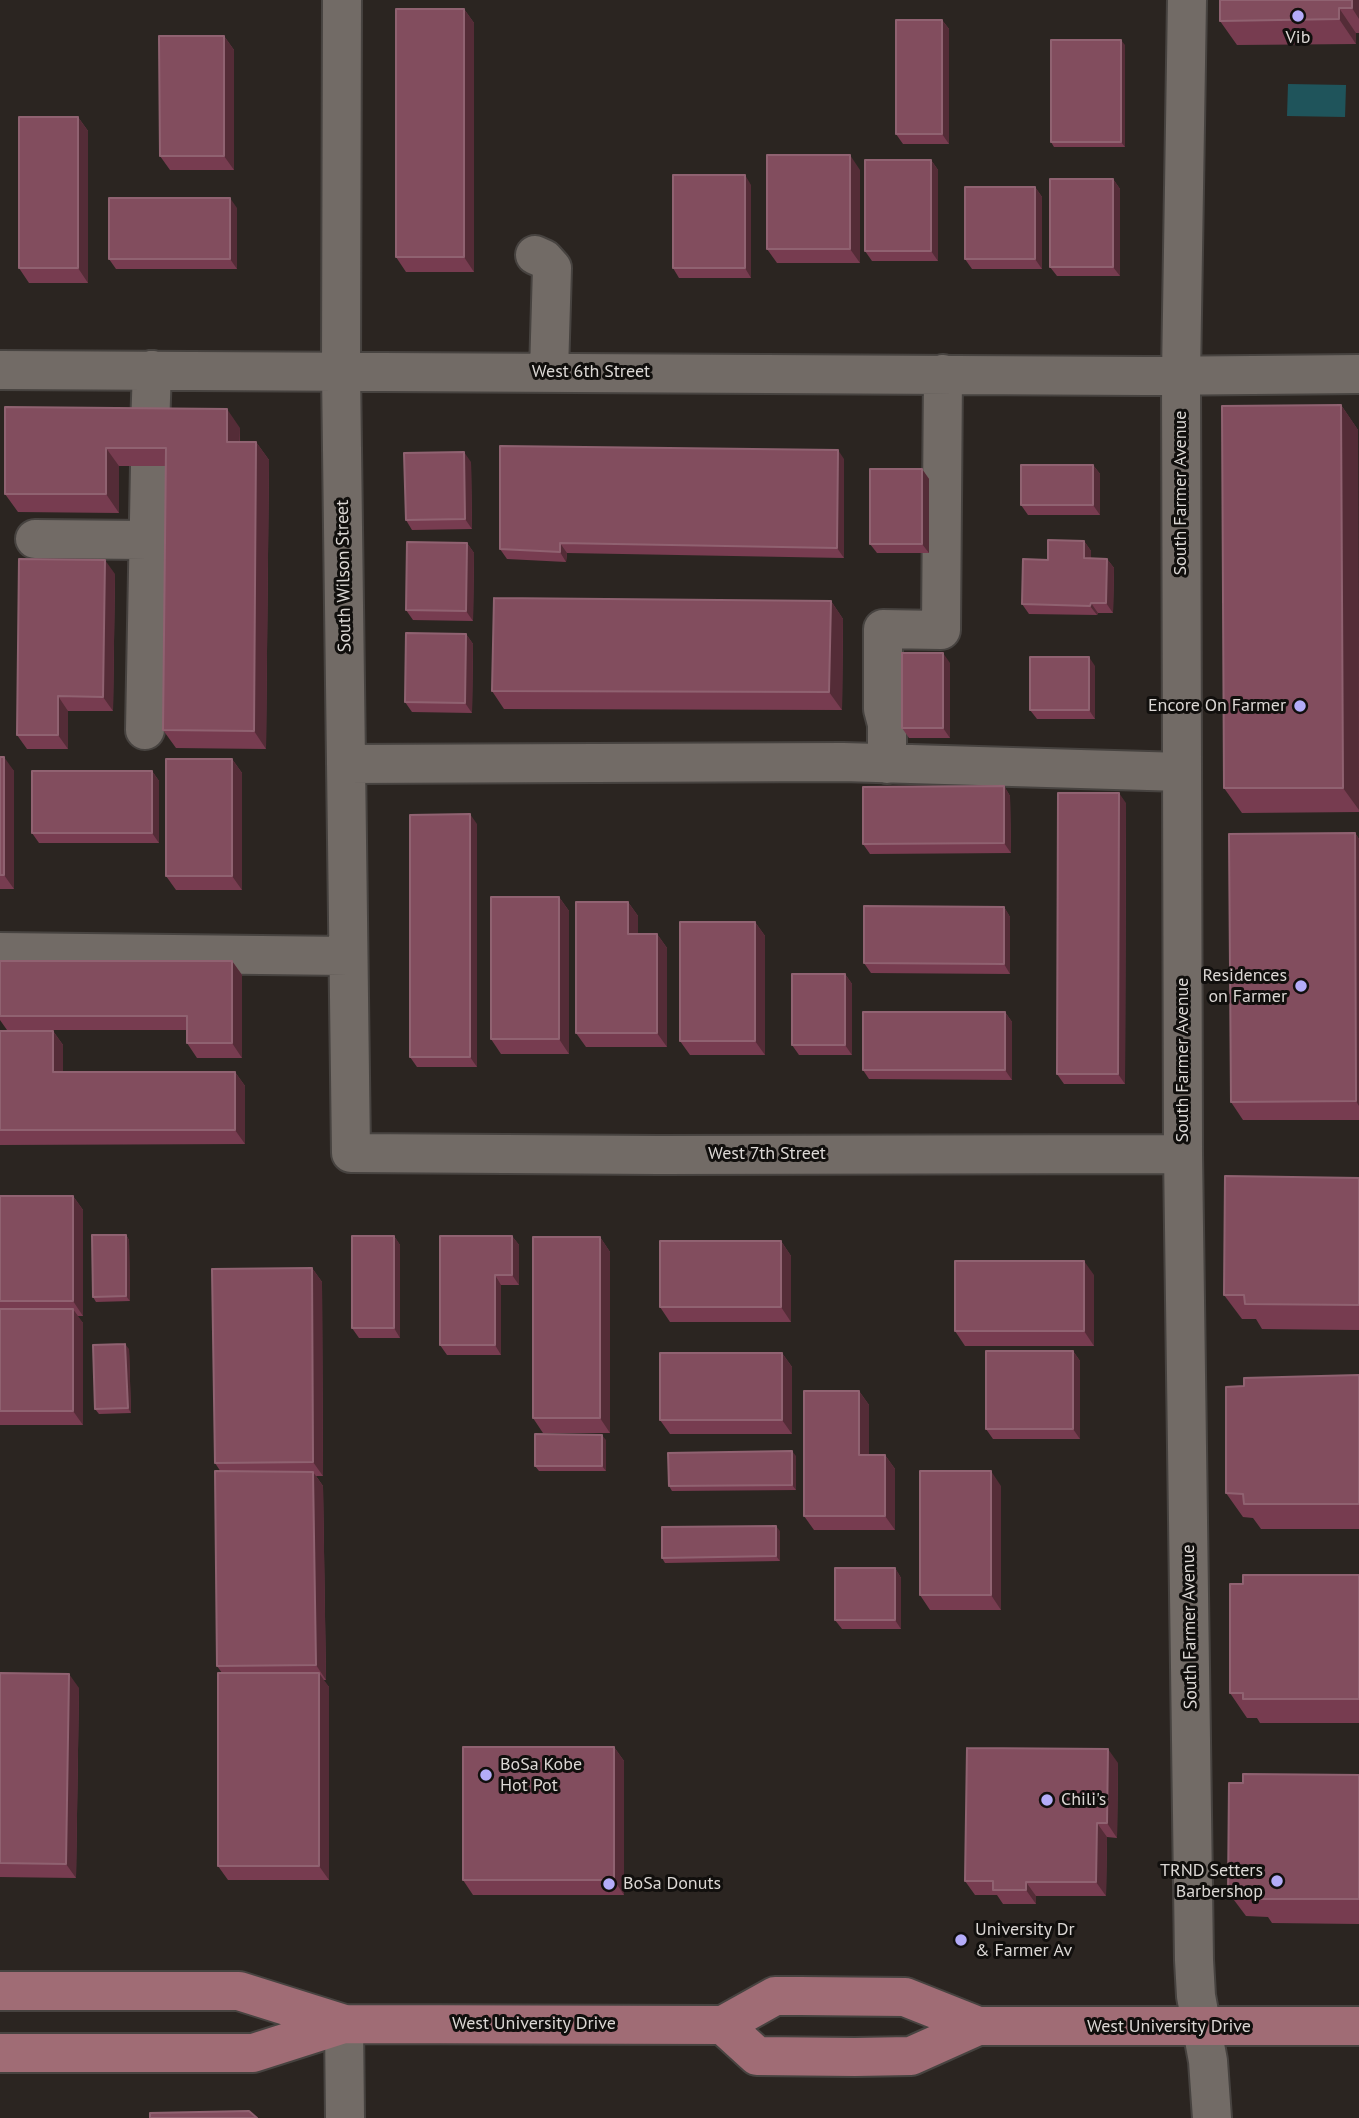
<!DOCTYPE html>
<html>
<head>
<meta charset="utf-8">
<style>
  body { margin:0 }
  canvas { display:block; background:#2b2521 }
</style>
</head>
<body>
<canvas width="1359" height="2118"></canvas>
<script>
const ctx = document.querySelector('canvas').getContext('2d');
ctx.lineJoin = 'round';
function paint(path, color) {
  ctx.fillStyle = color;
  ctx.fill(path, 'evenodd');
}
function shape(rows) {
  const path = new Path2D();
  for (const r of rows) {
    path.moveTo(r[0], r[1]);
    for (let i = 2; i < r.length; i += 2) path.lineTo(r[i], r[i + 1]);
  }
  return path;
}
function trace(path, color, width, dash) {
  ctx.strokeStyle = color;
  ctx.lineWidth = width;
  ctx.lineCap = dash ? 'butt' : 'round';
  ctx.setLineDash(dash || []);
  ctx.stroke(path);
}
function write(font, color, halo, rows, align = 'center') {
  ctx.font = font + ' "PT Sans",sans-serif';
  ctx.lineWidth = 6;
  ctx.setLineDash([]);
  ctx.textBaseline = 'middle';
  ctx.strokeStyle = halo;
  ctx.fillStyle = color;
  for (const [text, x, y, turn = 0] of rows) {
    ctx.save();
    ctx.translate(x, y);
    ctx.rotate((+turn || 0) * Math.PI / 180);
    ctx.textAlign = isNaN(turn) ? turn : align;
    if (halo) ctx.strokeText(text, 0, 0);
    ctx.fillText(text, 0, 0);
    ctx.restore();
  }
}
const water = shape([
  [1288,84,1346,85,1345,117,1287,116]
]);
const minor = shape([
  [342,0,341,371,351,1153,659,1155,1183,1154],
  [1187,0,1181,376,1183,1154,1194,1960,1196,1996,1208,2061,1212,2118],
  [535,255,544,259,552,268,549,372],
  [0,370,1147,376,1359,374],
  [150,427,152,370],
  [35,539,148,540],
  [145,730,150,466],
  [346,764,843,762,1182,772],
  [887,764,887,724,883,709,883,629,941,630,943,374],
  [0,952,348,956],
  [344,2024,345,2118]
]);
const major = shape([
  [0,1991,239,1991,344,2024,723,2025,775,1996,800,1996,905,1997,978,2026,1359,2026],
  [723,2025,757,2056,855,2057,911,2056,978,2026],
  [0,2053,253,2053,344,2024]
]);
const wall = shape([
  [1359,0,1359,33,1356,33,1356,44,1237,45,1220,21],
  [464,9,474,23,474,272,406,272,396,257],
  [942,20,949,29,949,144,903,144,896,134],
  [224,36,234,50,234,170,170,170,160,156],
  [1125,45,1125,147,1054,147,1051,142],
  [78,117,88,131,88,283,29,283,19,268],
  [931,160,938,170,938,261,872,261,865,251],
  [860,170,860,263,777,263,767,249],
  [1113,179,1120,189,1120,276,1057,276,1050,267],
  [751,185,751,278,679,278,673,268],
  [1035,187,1042,197,1042,269,972,269,965,259],
  [237,208,237,269,116,269,109,259],
  [1341,405,1358,430,1359,812,1242,813,1224,788],
  [5,407,240,428,240,442,256,442,269,460,266,749,176,748,163,730,166,466,119,466,119,513,18,512,5,494],
  [844,459,844,558,567,553,566,562,507,559,500,549],
  [471,462,472,529,412,530,406,520],
  [1093,465,1100,474,1100,515,1028,515,1021,505],
  [922,469,929,479,929,553,877,553,870,544],
  [1084,541,1091,551,1091,558,1107,559,1114,568,1113,613,1098,613,1097,615,1029,614,1022,604,1048,560],
  [467,543,474,553,473,621,413,620,406,610],
  [115,574,113,711,68,711,68,749,27,749,17,735],
  [831,601,843,619,842,710,504,709,492,691],
  [466,634,473,644,472,713,412,712,405,702],
  [950,663,950,738,909,738,902,728],
  [1095,666,1095,719,1037,719,1030,710],
  [0,757,14,771,14,889,0,889],
  [232,759,242,773,242,890,176,890,166,876],
  [152,771,159,781,159,843,39,843,32,833],
  [1004,786,1010,796,1011,853,870,854,863,844],
  [1126,803,1125,1084,1064,1084,1057,1074],
  [477,824,477,1067,417,1067,410,1057],
  [1355,833,1359,839,1359,1120,1243,1120,1231,1102],
  [559,897,569,911,569,1054,501,1054,491,1039],
  [628,902,638,916,638,934,657,934,667,948,667,1047,586,1047,576,1033],
  [1004,907,1010,917,1010,974,871,973,864,963],
  [755,922,765,936,765,1055,690,1055,680,1041],
  [0,961,232,961,242,975,242,1058,197,1058,187,1043,187,1030,7,1030,0,1020],
  [845,974,852,984,852,1055,799,1055,792,1045],
  [1005,1012,1012,1022,1012,1080,869,1079,863,1070],
  [0,1031,53,1031,63,1045,63,1072,235,1072,245,1086,245,1144,0,1145],
  [1359,1178,1359,1330,1262,1329,1256,1319,1242,1319,1224,1295],
  [0,1196,73,1196,83,1210,83,1316,77,1316,83,1323,83,1425,0,1425],
  [126,1235,129,1240,130,1301,96,1302,93,1297],
  [394,1236,400,1245,400,1338,359,1338,352,1328],
  [512,1236,519,1245,519,1285,501,1285,501,1355,447,1355,440,1345],
  [600,1237,610,1252,610,1433,543,1433,533,1418],
  [781,1241,791,1256,791,1322,670,1322,660,1307],
  [312,1268,322,1282,323,1476,316,1476,323,1486,326,1680,323,1680,329,1687,329,1880,228,1880,218,1866,222,1673,217,1666,221,1472,215,1463],
  [1094,1275,1094,1346,965,1346,955,1331],
  [129,1349,131,1413,99,1414,95,1409],
  [1073,1351,1080,1361,1080,1439,993,1439,986,1429],
  [782,1353,792,1367,792,1434,670,1434,660,1420],
  [1359,1375,1359,1529,1261,1529,1253,1518,1243,1517,1226,1493],
  [859,1391,869,1405,869,1455,885,1455,895,1469,895,1530,814,1530,804,1516],
  [606,1440,606,1471,539,1471,535,1466],
  [796,1456,796,1490,672,1491,669,1486],
  [1001,1486,1001,1610,930,1610,920,1595],
  [780,1531,780,1561,665,1563,662,1558],
  [895,1568,901,1578,901,1629,842,1629,835,1620],
  [1359,1575,1359,1723,1260,1723,1257,1718,1247,1718,1230,1693,1243,1584],
  [0,1673,79,1688,76,1878,0,1877],
  [614,1747,624,1761,624,1895,473,1895,463,1880],
  [1118,1763,1117,1838,1107,1837,1106,1896,1036,1896,1036,1904,1003,1904,997,1895,975,1895,965,1881],
  [1359,1775,1359,1924,1272,1923,1268,1917,1246,1916,1228,1892,1243,1783]
]);
const shadedWall = shape([
  [1352,0,1359,0,1359,19,1352,8],
  [1339,8,1356,33,1356,44,1339,19],
  [464,9,474,23,474,272,464,257],
  [942,20,949,29,949,144,942,134],
  [224,36,234,50,234,170,224,156],
  [1121,40,1125,45,1125,147,1121,142],
  [78,117,88,131,88,283,78,268],
  [850,155,860,170,860,263,850,249],
  [931,160,938,170,938,261,931,251],
  [745,175,751,185,751,278,745,268],
  [1113,179,1120,189,1120,276,1113,267],
  [1035,187,1042,197,1042,269,1035,259],
  [230,198,237,208,237,269,230,259],
  [1341,405,1358,430,1359,810,1343,788],
  [227,409,240,428,239,460,227,442],
  [256,442,269,460,266,749,254,731],
  [106,448,119,466,119,513,106,494],
  [838,450,844,459,844,558,837,548],
  [464,452,471,462,472,529,465,519],
  [1093,465,1100,474,1100,515,1093,505],
  [922,469,929,479,929,553,922,544],
  [1084,541,1091,551,1091,568,1084,558],
  [467,543,474,553,473,621,466,611],
  [560,543,567,553,566,562,560,552],
  [1107,559,1114,568,1113,613,1106,603],
  [105,560,115,574,113,711,103,697],
  [831,601,843,619,842,710,829,692],
  [1091,603,1098,613,1097,615,1090,606],
  [466,634,473,644,472,713,465,703],
  [943,653,950,663,950,738,943,728],
  [1089,657,1095,666,1095,719,1089,710],
  [58,696,68,711,68,749,58,735],
  [4,757,14,771,14,889,4,875],
  [232,759,242,773,242,890,232,876],
  [152,771,159,781,159,843,152,833],
  [1004,786,1010,796,1011,853,1004,843],
  [1119,793,1126,803,1125,1084,1118,1074],
  [470,814,477,824,477,1067,470,1057],
  [1355,833,1359,839,1359,1106,1356,1101],
  [559,897,569,911,569,1054,559,1039],
  [628,902,638,916,638,948,628,934],
  [1004,907,1010,917,1010,974,1004,964],
  [755,922,765,936,765,1055,755,1041],
  [657,934,667,948,667,1047,657,1033],
  [232,961,242,975,242,1058,232,1043],
  [845,974,852,984,852,1055,845,1045],
  [1005,1012,1012,1022,1012,1080,1005,1070],
  [53,1031,63,1045,63,1086,53,1072],
  [235,1072,245,1086,245,1144,235,1130],
  [73,1196,83,1210,83,1316,73,1301],
  [126,1235,129,1240,130,1301,126,1296],
  [394,1236,400,1245,400,1338,394,1328],
  [512,1236,519,1245,519,1285,512,1275],
  [600,1237,610,1252,610,1433,600,1418],
  [781,1241,791,1256,791,1322,781,1307],
  [1084,1261,1094,1275,1094,1346,1084,1331],
  [312,1268,322,1282,323,1476,313,1462],
  [495,1275,501,1285,501,1355,495,1345],
  [73,1309,83,1323,83,1425,73,1411],
  [125,1344,129,1349,131,1413,128,1408],
  [1073,1351,1080,1361,1080,1439,1073,1429],
  [782,1353,792,1367,792,1434,782,1420],
  [859,1391,869,1405,869,1469,859,1455],
  [602,1435,606,1440,606,1471,602,1466],
  [792,1451,796,1456,796,1490,792,1485],
  [885,1455,895,1469,895,1530,885,1516],
  [991,1471,1001,1486,1001,1610,991,1595],
  [313,1472,323,1486,326,1680,316,1665],
  [776,1526,780,1531,780,1561,776,1556],
  [895,1568,901,1578,901,1629,895,1620],
  [319,1673,329,1687,329,1880,319,1866],
  [69,1674,79,1688,76,1878,66,1864],
  [614,1747,624,1761,624,1895,614,1880],
  [1108,1749,1118,1763,1117,1838,1107,1823],
  [1097,1823,1107,1837,1106,1896,1096,1882],
  [1026,1882,1036,1896,1036,1904,1026,1890]
]);
const building = shape([
  [1220,0,1352,0,1352,8,1339,8,1339,19,1220,21,1220,0],
  [396,9,464,9,464,257,396,257,396,9],
  [896,20,942,20,942,134,896,134,896,20],
  [159,36,224,36,224,156,160,156,159,36],
  [1051,40,1121,40,1121,142,1051,142,1051,40],
  [19,117,78,117,78,268,19,268,19,117],
  [767,155,850,155,850,249,767,249,767,155],
  [865,160,931,160,931,251,865,251,865,160],
  [673,175,745,175,745,268,673,268,673,175],
  [1050,179,1113,179,1113,267,1050,267,1050,179],
  [965,187,1035,187,1035,259,965,259,965,187],
  [109,198,230,198,230,259,109,259,109,198],
  [1341,405,1343,788,1224,788,1222,406,1341,405],
  [5,407,227,409,227,442,256,442,254,731,163,730,166,448,106,448,106,494,5,494,5,407],
  [500,446,838,450,837,548,560,543,560,552,500,549,500,446],
  [464,452,465,519,406,520,404,453,464,452],
  [1021,465,1093,465,1093,505,1021,505,1021,465],
  [870,469,922,469,922,544,870,544,870,469],
  [1048,540,1084,541,1084,558,1107,559,1106,603,1091,603,1090,606,1022,604,1023,559,1048,560,1048,540],
  [407,542,467,543,466,611,406,610,407,542],
  [19,559,105,560,103,697,58,696,58,735,17,735,19,559],
  [494,598,831,601,829,692,492,691,494,598],
  [406,633,466,634,465,703,405,702,406,633],
  [902,653,943,653,943,728,902,728,902,653],
  [1030,657,1089,657,1089,710,1030,710,1030,657],
  [0,757,4,757,4,875,0,875,0,757],
  [166,759,232,759,232,876,166,876,166,759],
  [32,771,152,771,152,833,32,833,32,771],
  [1004,786,1004,843,863,844,863,787,1004,786],
  [1058,793,1119,793,1118,1074,1057,1074,1058,793],
  [470,814,470,1057,410,1057,410,815,470,814],
  [1355,833,1356,1101,1231,1102,1229,834,1355,833],
  [491,897,559,897,559,1039,491,1039,491,897],
  [576,902,628,902,628,934,657,934,657,1033,576,1033,576,902],
  [864,906,1004,907,1004,964,864,963,864,906],
  [680,922,755,922,755,1041,680,1041,680,922],
  [0,961,232,961,232,1043,187,1043,187,1016,0,1016,0,961],
  [792,974,845,974,845,1045,792,1045,792,974],
  [863,1012,1005,1012,1005,1070,863,1070,863,1012],
  [0,1031,53,1031,53,1072,235,1072,235,1130,0,1130,0,1031],
  [1225,1176,1359,1178,1359,1305,1245,1304,1244,1295,1224,1295,1225,1176],
  [0,1196,73,1196,73,1301,0,1301,0,1196],
  [92,1235,126,1235,126,1296,93,1297,92,1235],
  [352,1236,394,1236,394,1328,352,1328,352,1236],
  [440,1236,512,1236,512,1275,495,1275,495,1345,440,1345,440,1236],
  [533,1237,600,1237,600,1418,533,1418,533,1237],
  [660,1241,781,1241,781,1307,660,1307,660,1241],
  [955,1261,1084,1261,1084,1331,955,1331,955,1261],
  [312,1268,313,1462,215,1463,212,1269,312,1268],
  [0,1309,73,1309,73,1411,0,1411,0,1309],
  [125,1344,128,1408,95,1409,93,1345,125,1344],
  [986,1351,1073,1351,1073,1429,986,1429,986,1351],
  [660,1353,782,1353,782,1420,660,1420,660,1353],
  [1359,1375,1359,1504,1244,1504,1243,1494,1226,1493,1226,1387,1244,1386,1244,1378,1359,1375],
  [804,1391,859,1391,859,1455,885,1455,885,1516,804,1516,804,1391],
  [535,1434,602,1435,602,1466,535,1466,535,1434],
  [792,1451,792,1485,669,1486,668,1453,792,1451],
  [215,1471,313,1472,316,1665,217,1666,215,1471],
  [920,1471,991,1471,991,1595,920,1595,920,1471],
  [776,1526,776,1556,662,1558,662,1527,776,1526],
  [835,1568,895,1568,895,1620,835,1620,835,1568],
  [1243,1575,1359,1575,1359,1699,1243,1699,1243,1693,1230,1693,1230,1584,1243,1584,1243,1575],
  [0,1673,69,1674,66,1864,0,1863,0,1673],
  [218,1673,319,1673,319,1866,218,1866,218,1673],
  [463,1747,614,1747,614,1880,463,1880,463,1747],
  [967,1748,1108,1749,1107,1823,1097,1823,1096,1882,1026,1882,1026,1890,993,1890,993,1881,965,1881,967,1748],
  [1243,1774,1359,1775,1359,1899,1255,1899,1255,1893,1228,1892,1229,1783,1243,1783,1243,1774],
  [249,2111,257,2118,150,2118,150,2113,249,2111]
]);
const markers = [
  [1298,16,7,"#b4acf9"],
  [1300,706,7,"#b4acf9"],
  [1301,986,7,"#b4acf9"],
  [486,1775,7,"#b4acf9"],
  [1047,1800,7,"#b4acf9"],
  [1277,1881,7,"#b4acf9"],
  [609,1884,7,"#b4acf9"],
  [961,1940,7,"#b4acf9"]
];
const poiNames = [
  ["Vib",1298,38,"center"],
  ["Encore On Farmer",1286,706,"right"],
  ["Residences",1287,976,"right"],
  ["on Farmer",1287,997,"right"],
  ["BoSa Kobe",500,1765],
  ["Hot Pot",500,1786],
  ["Chili's",1061,1800],
  ["TRND Setters",1263,1871,"right"],
  ["Barbershop",1263,1892,"right"],
  ["BoSa Donuts",623,1884],
  ["University Dr",975,1930],
  ["& Farmer Av",975,1951]
];
const streetNames = [
  ["West 6th Street",591,372],
  ["South Farmer Avenue",1181,493,-90],
  ["South Wilson Street",344,576,-91],
  ["South Farmer Avenue",1183,1060,-90],
  ["West 7th Street",767,1154],
  ["South Farmer Avenue",1190,1627,-91],
  ["West University Drive",534,2024],
  ["West University Drive",1169,2027]
];
paint(water, '#1f545b');
trace(minor, '#474340', 42);
trace(major, '#474340', 42);
trace(minor, '#726b66', 38);
trace(major, '#a06c75', 38);
paint(wall, '#773c50');
paint(shadedWall, '#542c37');
paint(building, '#824d5e');
trace(building, '#906271', 2);
for (const [x, y, r, color] of markers) {
  const dot = new Path2D();
  dot.arc(x, y, r, 0, 2 * Math.PI);
  ctx.fillStyle = color;
  ctx.fill(dot);
  trace(dot, '#110f0d', 2.5);
}
write('18px', '#dcd8d5', '#110f0d', poiNames, 'left');
write('18px', '#dcd8d5', '#110f0d', streetNames);
</script>
</body>
</html>
